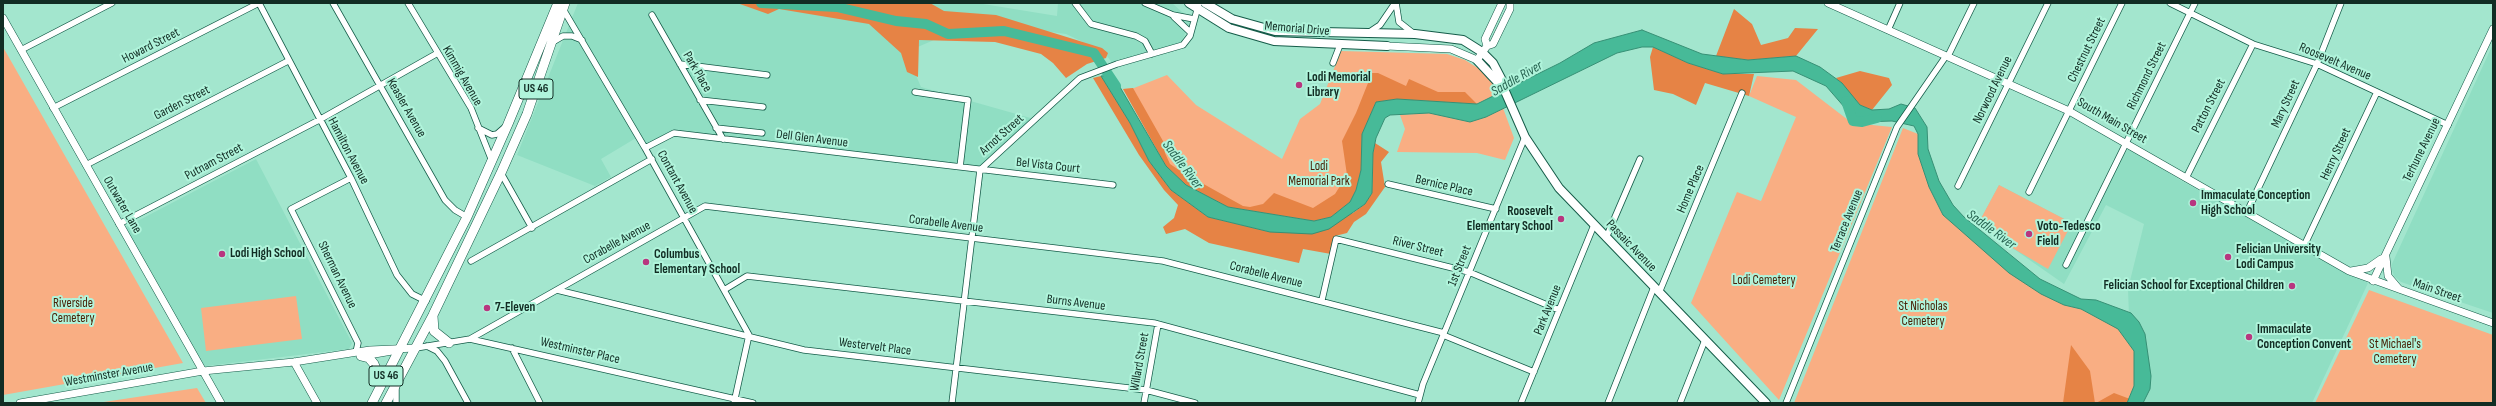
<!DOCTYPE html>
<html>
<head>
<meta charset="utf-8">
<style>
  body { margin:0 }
  #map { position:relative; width:2496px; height:406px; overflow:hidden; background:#a3e6ce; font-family:"Sofia Sans Condensed",sans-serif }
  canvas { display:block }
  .frame { position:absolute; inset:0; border:4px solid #122d24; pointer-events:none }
</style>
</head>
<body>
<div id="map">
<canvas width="2496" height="406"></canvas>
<div class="frame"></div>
</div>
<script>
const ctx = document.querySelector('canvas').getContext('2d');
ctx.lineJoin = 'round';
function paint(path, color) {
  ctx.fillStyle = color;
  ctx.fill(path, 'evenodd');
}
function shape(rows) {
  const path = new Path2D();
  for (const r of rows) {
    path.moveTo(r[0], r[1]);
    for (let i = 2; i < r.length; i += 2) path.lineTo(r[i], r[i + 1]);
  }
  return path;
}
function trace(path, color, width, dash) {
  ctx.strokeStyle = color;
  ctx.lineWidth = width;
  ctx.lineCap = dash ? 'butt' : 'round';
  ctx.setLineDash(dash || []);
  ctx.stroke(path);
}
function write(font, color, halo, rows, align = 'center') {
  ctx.font = font + ' "Sofia Sans Condensed",sans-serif';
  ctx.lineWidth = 4;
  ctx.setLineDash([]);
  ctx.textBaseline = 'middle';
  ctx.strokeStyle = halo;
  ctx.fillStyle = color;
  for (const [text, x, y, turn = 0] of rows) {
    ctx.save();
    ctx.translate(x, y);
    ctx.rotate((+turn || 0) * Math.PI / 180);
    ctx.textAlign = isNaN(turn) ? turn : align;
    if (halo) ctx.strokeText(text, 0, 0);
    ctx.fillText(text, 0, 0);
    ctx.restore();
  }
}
const built = shape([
  [578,3,977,3,1057,16,1058,3,1172,3,1191,20,1181,43,1113,64,1104,52,1066,34,976,22,906,52,921,87,1034,119,978,170,674,135,644,150,636,138,601,159,611,177,595,186,517,155],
  [2493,44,2493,313,2401,282,2394,276,2391,266],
  [2129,148,2180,180,2368,283,2312,403,2127,403,2148,370,2129,316,2128,289,2144,224,2106,205,2064,284,1978,224,1999,185,2072,223,2083,231,2101,185],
  [256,159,352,343,349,349,206,366,202,364,124,228]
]);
const green = shape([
  [3,47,183,363,3,395],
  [1341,51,1447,54,1465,60,1481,70,1492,82,1497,94,1477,104,1376,102,1361,170,1331,217,1228,207,1166,166,1123,89,1134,88,1167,75,1196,105,1282,159,1300,119,1320,104],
  [1757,76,1796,80,1852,123,1892,127,1779,400,1691,303,1737,192,1761,201,1796,117,1749,96],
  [1503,108,1514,138,1505,160,1477,153,1397,152,1405,129,1400,115,1429,113,1470,122,1486,117],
  [1903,128,1918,134,1918,154,1929,187,1943,215,2064,305,2081,309,2119,329,2134,351,2134,386,2127,403,1794,403],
  [1999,185,2072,223,2048,269,2004,243,1978,224],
  [2369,290,2493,335,2493,403,2315,403],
  [296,296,302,339,206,351,201,308],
  [197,388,206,403,97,403]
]);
const forest = shape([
  [737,3,930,3,944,11,996,15,1102,48,1108,53,1106,58,1087,64,1066,78,1053,63,1041,54,995,42,919,40,918,77,907,72,901,53,869,24,779,9,768,14],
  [1734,9,1752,24,1761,45,1788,38,1795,28,1818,29,1796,56,1748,60,1716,56],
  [1653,47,1688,63,1723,74,1754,74,1749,96,1705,83,1696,105,1673,94,1654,90,1650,57],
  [1860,71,1889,78,1892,85,1872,110,1860,105,1836,78],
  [1372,73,1378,73,1406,86,1409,79,1438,92,1465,92,1477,104,1397,99,1376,102,1362,134,1361,170,1356,190,1350,202,1331,217,1314,221,1228,207,1186,185,1166,166,1123,89,1133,88,1163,141,1165,153,1170,164,1182,172,1243,206,1250,207,1263,204,1274,193,1313,208,1335,194,1347,175,1342,141,1356,113],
  [1101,76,1130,123,1149,161,1171,190,1208,217,1270,232,1285,231,1353,213,1365,204,1372,193,1373,153,1375,143,1389,152,1381,162,1385,187,1366,214,1354,222,1347,233,1335,236,1331,254,1303,249,1299,263,1209,243,1185,229,1166,234,1163,227,1174,218,1178,205,1164,190,1139,155,1093,78],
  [2071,345,2090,371,2095,403,2063,403],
  [2114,393,2130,399,2127,403,2096,403]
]);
const water = shape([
  [1642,30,1702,54,1748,60,1796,56,1820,67,1842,83,1860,105,1872,110,1889,109,1901,104,1915,108,1927,127,1928,149,1939,181,1953,205,1964,217,2040,279,2081,299,2096,300,2131,313,2139,322,2145,334,2151,376,2150,389,2143,403,2127,403,2134,386,2134,351,2118,329,2081,309,2064,305,2041,294,2009,273,1943,215,1929,187,1918,154,1918,134,1914,126,1892,121,1863,122,1852,116,1826,86,1793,71,1723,74,1688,63,1653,47,1642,47,1617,53,1486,117,1470,122,1429,113,1390,115,1385,118,1376,138,1373,153,1372,193,1365,204,1329,229,1312,234,1270,232,1208,217,1171,190,1149,161,1130,123,1101,76,1113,75,1166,166,1186,185,1228,207,1314,221,1331,217,1350,202,1356,190,1361,170,1362,134,1376,102,1397,99,1477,104,1560,63,1594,43,1642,30]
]);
const river = shape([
  [761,3,837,7,896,21,926,24,948,34,1004,31,1094,53,1116,86],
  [1846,101,1853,121,1862,122,1877,118]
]);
const minor = shape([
  [259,3,351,178,397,275,412,294,426,301],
  [333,3,445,200,455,210,467,217],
  [408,3,471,108,492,161],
  [1075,3,1091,24,1136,36,1145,41,1152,54],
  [1145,3,1173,15,1194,19],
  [1396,3,1399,22,1413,33],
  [2170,3,2253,44,2317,64,2448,125],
  [563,9,645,148,749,335,734,403],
  [652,15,723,139],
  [1174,17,1190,32],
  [1888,30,1900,3],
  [1368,33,1380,25,1395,3],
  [551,43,563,36,572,36,582,40],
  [21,50,112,3],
  [1948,56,1974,3],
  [1333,63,1340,45],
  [680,64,767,75],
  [915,92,968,100,960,167],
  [700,100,763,107],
  [53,108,259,3],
  [478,128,492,135,497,134,505,127],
  [716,128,762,133],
  [645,148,674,133,1113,185],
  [86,165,288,61],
  [501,173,532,228],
  [351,178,291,209,358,343,356,352],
  [2186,178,2253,44],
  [1388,184,1496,209],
  [1958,186,2048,3],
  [2029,192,2122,3],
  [2247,212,2317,64,2341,3],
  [119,224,319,120,436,54],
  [1606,238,1640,159],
  [2304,246,2377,92],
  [471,261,652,159],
  [2066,265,2195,3],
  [557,290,804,350,1146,390,1195,403],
  [724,290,747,276,1154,323,1420,395],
  [1659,293,1742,93],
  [1322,300,1336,239,1469,272,1559,310],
  [1443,335,1534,372],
  [470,339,705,206,1163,261,1444,333],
  [427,346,437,351,445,361,468,403],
  [416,348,470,339,753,403],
  [512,348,540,403],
  [396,387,396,403],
  [952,403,980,170,1080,78,1117,64,1183,45,1190,36,1199,3],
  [1144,403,1158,324],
  [1418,403,1423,384,1525,137],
  [1521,403,1594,225],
  [1608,403,1654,287],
  [1680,403,1705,340],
  [1786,403,1897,127,1946,56]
]);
const tertiary = shape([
  [1828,3,2069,111,2349,271,2493,323],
  [3,18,221,403],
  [1387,46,1451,49,1477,60,1487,46,1493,44,1510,9,1510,3],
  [1487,46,1485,39,1502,3],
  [2386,257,2388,276,2399,289],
  [2351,271,2368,268,2381,259],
  [2373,281,2493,29],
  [363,356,392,351],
  [294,362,317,403],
  [20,403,203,371,294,362,370,350,416,348]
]);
const secondary = shape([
  [1189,3,1229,28,1274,41,1387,46],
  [1205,3,1232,19,1275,31,1415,34,1463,40,1482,52,1493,63,1504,84],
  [1477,60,1504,89,1525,137,1559,188,1766,403]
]);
const trunk = shape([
  [433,316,434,331,449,343],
  [361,356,369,358,374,364,382,383],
  [372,403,467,217,508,124,558,3],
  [386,403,433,315,501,173,527,114,565,3]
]);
const markers = [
  [1299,85,4,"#b8367f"],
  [2193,203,4,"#b8367f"],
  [1561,219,4,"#b8367f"],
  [2029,234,4,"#b8367f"],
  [222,254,4,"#b8367f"],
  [2228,257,4,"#b8367f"],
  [646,262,4,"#b8367f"],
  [2292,286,4,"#b8367f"],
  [487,308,4,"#b8367f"],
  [2249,337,4,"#b8367f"]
];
const shields = [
  [536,89,34],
  [386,376,34]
];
const shieldNames = [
  ["US 46",536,89],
  ["US 46",386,376]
];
const streetNames = [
  ["Memorial Drive",1297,29,5],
  ["Howard Street",151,46,-27],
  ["Chestnut Street",2087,50,-64],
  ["Roosevelt Avenue",2335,62,23],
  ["Park Place",697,72,60],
  ["Kimmig Avenue",462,76,60],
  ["Richmond Street",2147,76,-64],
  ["Norwood Avenue",1993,90,-64],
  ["Garden Street",182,103,-27],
  ["Mary Street",2286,104,-65],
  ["Patton Street",2209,106,-63],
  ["Keasler Avenue",406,108,60],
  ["South Main Street",2112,121,30],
  ["Arnot Street",1002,135,-42],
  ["Dell Glen Avenue",812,139,7],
  ["Terhune Avenue",2422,150,-64],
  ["Hamilton Avenue",348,151,62],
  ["Henry Street",2336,154,-65],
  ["Putnam Street",214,162,-28],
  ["Bel Vista Court",1048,166,6],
  ["Contant Avenue",677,182,61],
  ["Bernice Place",1444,186,13],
  ["Home Place",1691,189,-67],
  ["Outwater Lane",122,205,60],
  ["Terrace Avenue",1847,221,-68],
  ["Corabelle Avenue",946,224,7],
  ["Corabelle Avenue",617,243,-29],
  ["Passaic Avenue",1631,246,46],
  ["River Street",1418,247,14],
  ["1st Street",1460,266,-68],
  ["Sherman Avenue",337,275,64],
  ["Corabelle Avenue",1266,275,14],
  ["Main Street",2437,291,19],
  ["Burns Avenue",1076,303,7],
  ["Park Avenue",1548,310,-68],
  ["Westervelt Place",875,347,7],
  ["Westminster Place",580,351,13],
  ["Willard Street",1140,362,-80],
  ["Westminster Avenue",109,375,-10]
];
const poiNames = [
  ["Lodi Memorial",1307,78],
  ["Library",1307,93],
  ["Immaculate Conception",2201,196],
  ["High School",2201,211],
  ["Roosevelt",1553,212,"right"],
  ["Elementary School",1553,227,"right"],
  ["Voto-Tedesco",2037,227],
  ["Field",2037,242],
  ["Felician University",2236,250],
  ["Lodi Campus",2236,265],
  ["Lodi High School",230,254],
  ["Columbus",654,255],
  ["Elementary School",654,270],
  ["Felician School for Exceptional Children",2284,286,"right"],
  ["7-Eleven",495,308],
  ["Immaculate",2257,330],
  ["Conception Convent",2257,345]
];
const parkNames = [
  ["Lodi",1319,167],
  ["Memorial Park",1319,182],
  ["Lodi Cemetery",1764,281],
  ["Riverside",73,304],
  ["Cemetery",73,319],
  ["St Nicholas",1923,307],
  ["Cemetery",1923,322],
  ["St Michael's",2395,345],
  ["Cemetery",2395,360]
];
const waterNames = [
  ["Saddle River",1517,79,-30],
  ["Saddle River",1182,165,53],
  ["Saddle River",1991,230,36]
];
paint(built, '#90dec3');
paint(green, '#f9ae83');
paint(forest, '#e68345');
paint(water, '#47ba98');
trace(water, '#379075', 1);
trace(river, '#47ba98', 10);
trace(minor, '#155c49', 7);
trace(tertiary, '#155c49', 8);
trace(secondary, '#155c49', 10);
trace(trunk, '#155c49', 10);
trace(minor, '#fff', 5.5);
trace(tertiary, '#fff', 7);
trace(secondary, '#fff', 8);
trace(trunk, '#fff', 9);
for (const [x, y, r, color] of markers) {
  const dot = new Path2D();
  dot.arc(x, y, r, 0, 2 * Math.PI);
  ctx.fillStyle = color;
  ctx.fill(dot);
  trace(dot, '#b0f4db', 1.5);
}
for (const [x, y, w] of shields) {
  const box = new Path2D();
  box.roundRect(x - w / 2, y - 10, w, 20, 3);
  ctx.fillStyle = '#b0f4db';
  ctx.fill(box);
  trace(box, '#122d24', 1);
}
write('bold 12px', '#122d24', null, shieldNames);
write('13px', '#122d24', '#b0f4db', streetNames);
write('bold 13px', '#122d24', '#b0f4db', poiNames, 'left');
write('13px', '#492208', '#b0f4db', parkNames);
write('italic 14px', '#276351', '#b0f4db', waterNames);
</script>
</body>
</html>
